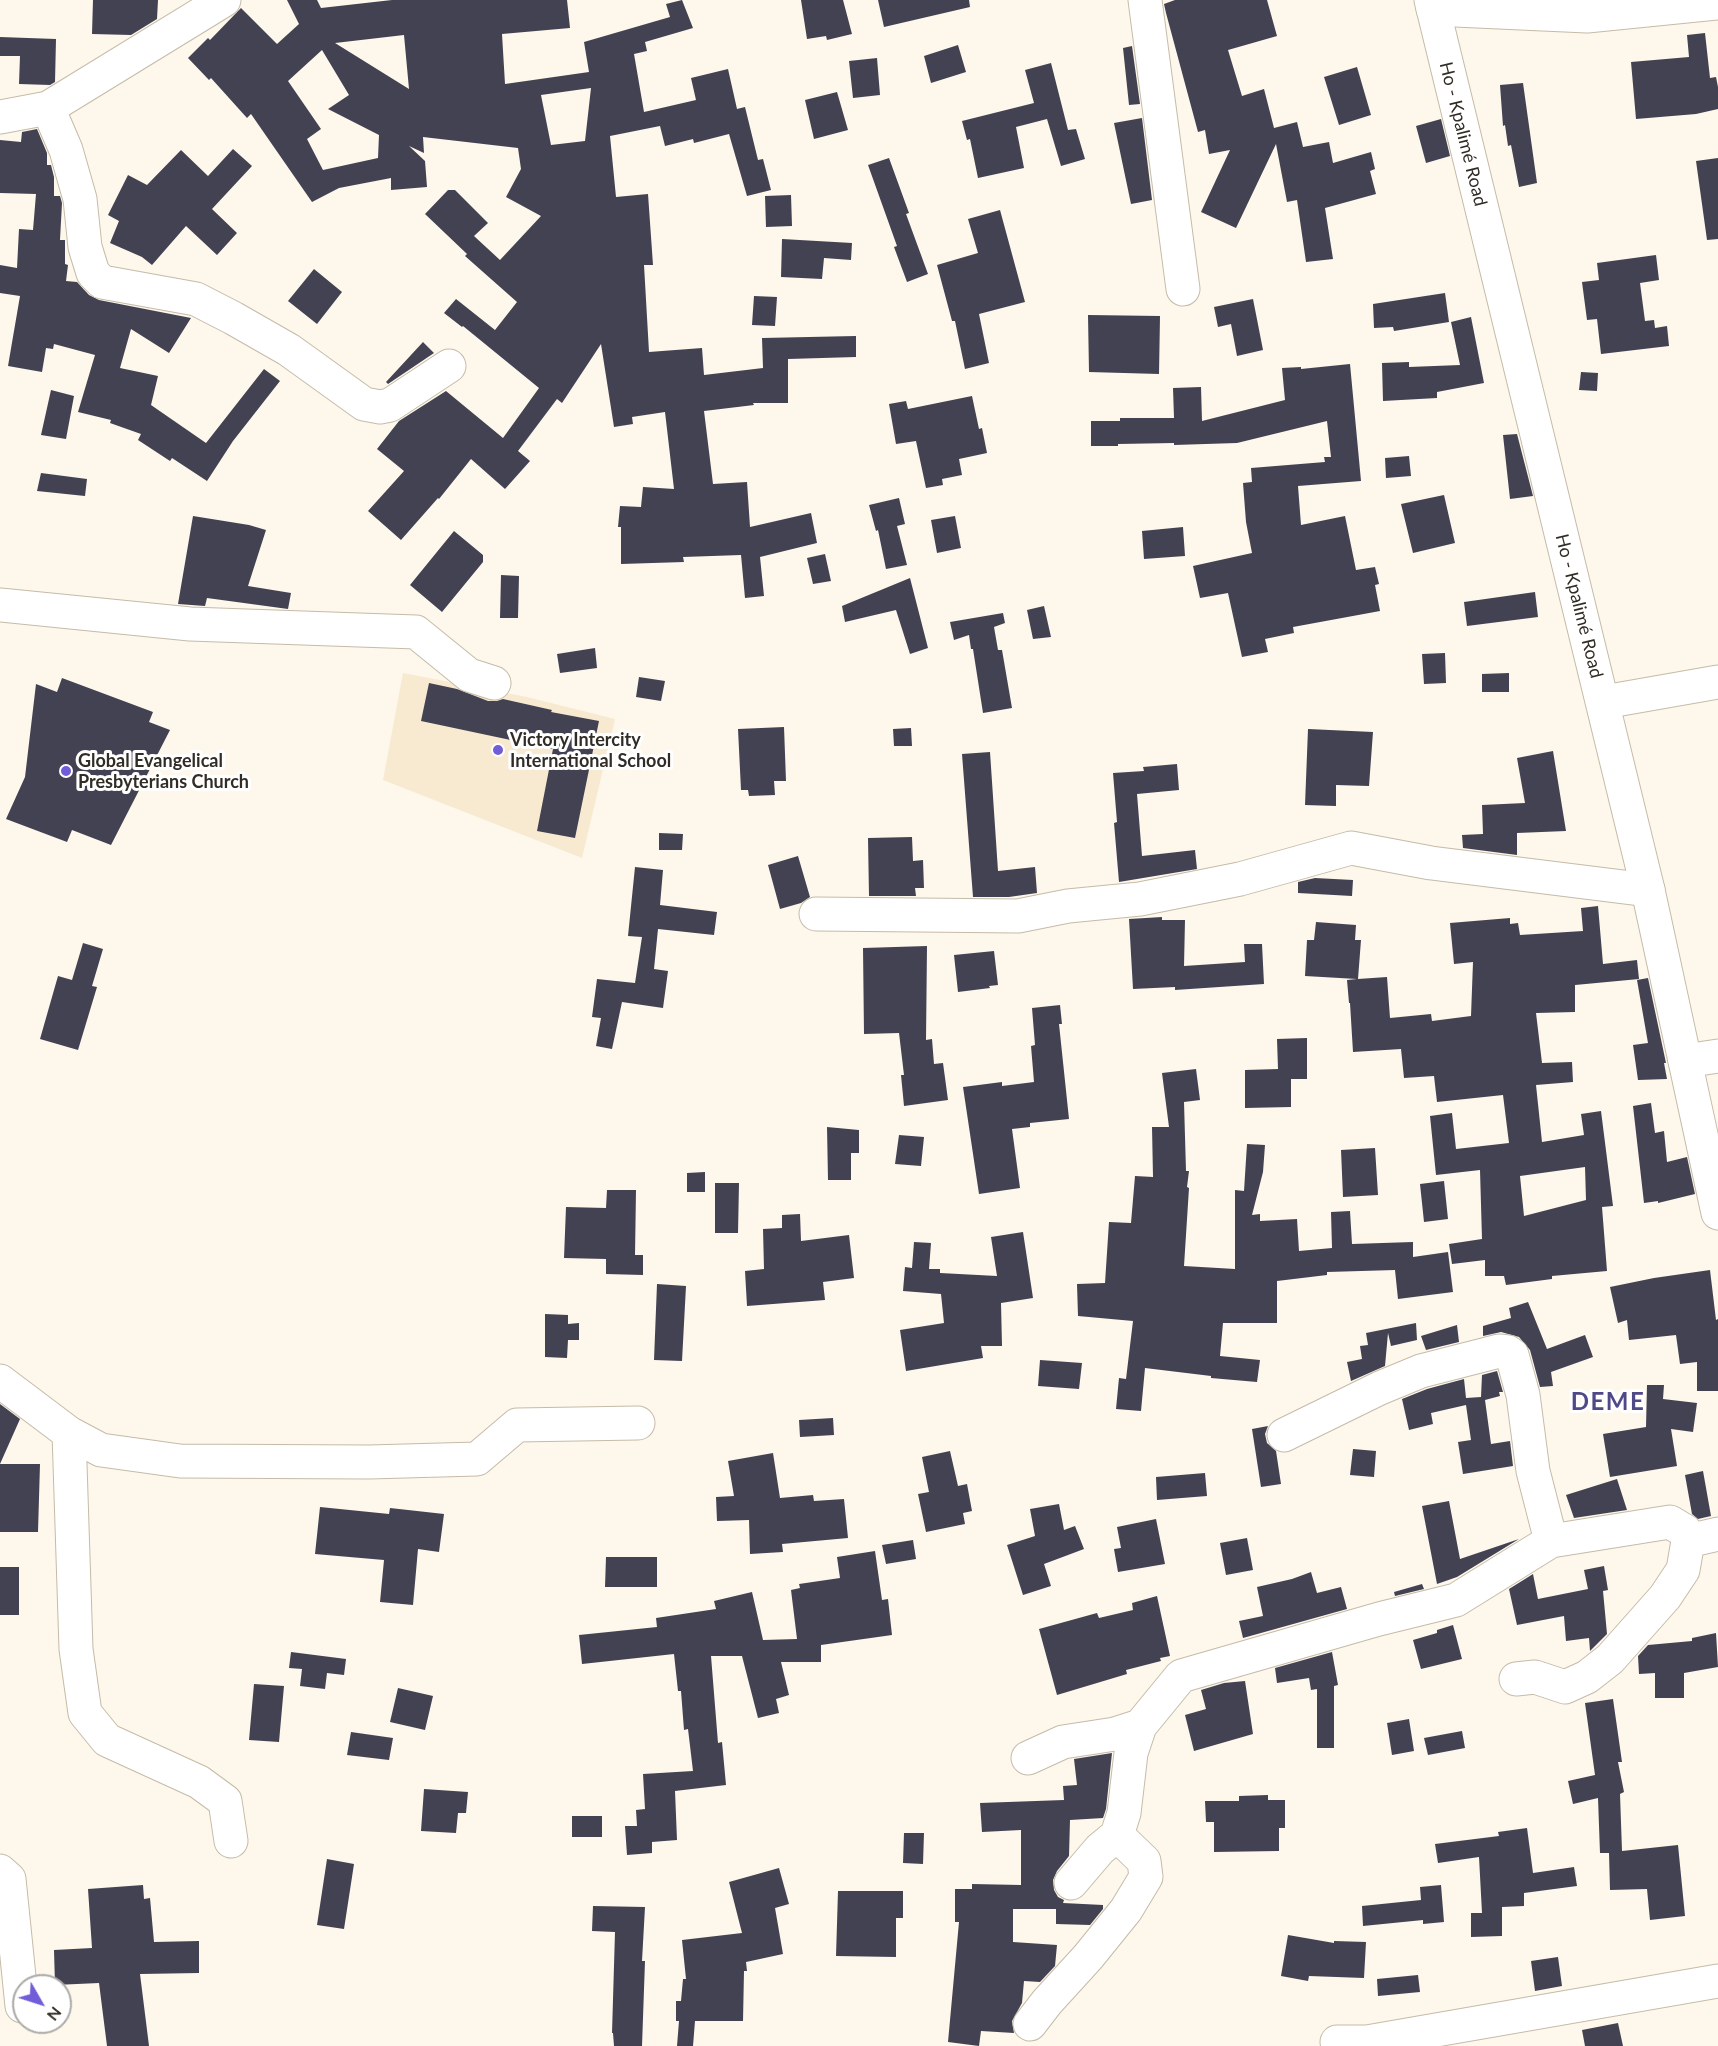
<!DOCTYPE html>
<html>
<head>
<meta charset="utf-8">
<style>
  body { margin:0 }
  #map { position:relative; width:1718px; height:2046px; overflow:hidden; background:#fef7ec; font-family:Lato,sans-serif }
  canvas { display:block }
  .north { position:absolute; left:12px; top:1974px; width:60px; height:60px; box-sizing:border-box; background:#fff; border:2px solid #adaba8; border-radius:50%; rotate:129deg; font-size:16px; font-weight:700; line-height:24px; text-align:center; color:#312d26 }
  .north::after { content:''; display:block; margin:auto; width:21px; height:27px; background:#715dd7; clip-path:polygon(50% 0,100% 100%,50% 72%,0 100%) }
</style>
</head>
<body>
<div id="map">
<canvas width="1718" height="2046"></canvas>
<div class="north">N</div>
</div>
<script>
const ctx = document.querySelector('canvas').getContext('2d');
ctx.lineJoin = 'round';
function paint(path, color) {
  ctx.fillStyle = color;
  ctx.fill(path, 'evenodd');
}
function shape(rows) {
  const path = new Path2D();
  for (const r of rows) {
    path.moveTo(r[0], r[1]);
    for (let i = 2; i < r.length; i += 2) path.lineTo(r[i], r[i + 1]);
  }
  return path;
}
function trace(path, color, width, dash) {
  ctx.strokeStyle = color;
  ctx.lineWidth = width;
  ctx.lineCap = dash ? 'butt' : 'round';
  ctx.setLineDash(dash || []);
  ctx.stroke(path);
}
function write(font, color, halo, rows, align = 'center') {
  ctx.font = font + ' Lato,sans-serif';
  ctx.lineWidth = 6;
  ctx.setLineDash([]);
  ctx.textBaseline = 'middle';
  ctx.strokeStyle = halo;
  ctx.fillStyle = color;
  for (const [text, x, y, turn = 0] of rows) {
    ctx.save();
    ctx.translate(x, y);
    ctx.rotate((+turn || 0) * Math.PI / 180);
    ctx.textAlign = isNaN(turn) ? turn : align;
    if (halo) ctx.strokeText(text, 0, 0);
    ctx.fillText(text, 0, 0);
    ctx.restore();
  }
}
const built = shape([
  [403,673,527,697,615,719,582,858,383,780]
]);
const building = shape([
  [93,0,158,0,157,19,131,35,92,34],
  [287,0,317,0,321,8,392,0,567,0,570,28,502,34,505,84,589,72,584,42,670,17,666,4,682,0,693,28,645,42,647,51,634,54,644,112,696,100,691,78,728,69,737,109,745,107,758,160,763,159,771,190,747,196,729,134,694,143,693,139,665,146,660,126,610,136,616,197,648,194,653,265,644,265,649,352,702,348,704,375,763,368,762,338,856,336,856,357,788,359,788,403,753,403,754,405,704,411,713,484,747,482,750,527,811,513,817,543,760,557,764,596,745,598,741,555,683,557,684,562,621,564,621,527,618,527,620,506,641,507,643,487,674,489,665,412,632,417,633,424,614,427,601,344,562,403,557,399,518,451,530,461,505,489,471,459,439,499,438,498,401,540,368,511,404,471,377,449,399,421,446,391,503,438,539,388,463,326,462,327,444,313,456,299,495,330,517,302,465,256,467,254,425,214,448,190,455,190,488,223,474,236,500,260,541,216,506,197,521,169,518,148,423,137,424,153,409,146,425,161,427,187,391,190,391,178,339,188,312,202,251,114,247,118,211,78,209,80,188,58,208,38,210,40,241,8,277,44,299,24],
  [404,35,409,89,335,43],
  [322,50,349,95,328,109,379,135,378,158,323,170,307,139,321,129,288,81],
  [591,88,585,141,551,145,541,95],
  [801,0,843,0,852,34,827,40,826,36,807,39],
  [878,0,969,0,970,7,884,27],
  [1175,0,1267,0,1277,36,1228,50,1242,96,1264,89,1274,128,1297,122,1303,147,1329,142,1333,163,1371,152,1375,169,1370,171,1376,194,1325,208,1333,259,1306,262,1297,200,1287,202,1276,144,1236,228,1201,212,1230,150,1209,154,1205,130,1198,132,1166,13,1164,4],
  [1705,33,1710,78,1716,77,1718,87,1718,109,1696,114,1636,119,1631,62,1689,57,1687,35],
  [0,37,56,39,55,82,50,85,19,84,20,56,0,56],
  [958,45,966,72,931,83,924,56],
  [1132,46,1140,104,1129,105,1123,48],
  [877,58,880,95,853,98,849,61],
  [1051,63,1068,130,1076,129,1085,159,1061,166,1047,119,1016,127,1024,168,978,178,970,139,967,140,962,121,1034,103,1025,70],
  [1357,67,1371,115,1339,125,1324,77],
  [1523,83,1537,183,1519,187,1511,145,1508,146,1505,125,1503,126,1500,85],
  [837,92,848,130,814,139,805,100],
  [1142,118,1152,200,1131,204,1114,123],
  [1441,119,1450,156,1426,163,1416,126],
  [37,129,47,153,47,165,51,165,54,177,54,196,60,196,62,203,60,240,65,240,65,264,68,265,66,281,77,282,89,295,99,300,191,318,169,353,131,329,120,368,158,376,151,405,206,443,264,369,280,381,233,441,207,481,172,458,170,461,138,440,141,434,110,423,111,420,78,412,95,355,54,344,53,349,46,348,42,372,8,366,20,296,0,293,0,265,17,268,19,229,33,230,36,194,0,193,0,140,21,142,22,132],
  [233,149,252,166,212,209,237,233,217,255,186,226,152,265,142,257,110,243,119,221,108,215,128,175,147,185,181,150,208,176],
  [889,158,909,213,906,214,928,274,907,282,894,247,897,246,868,165],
  [1718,158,1718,239,1707,240,1696,161],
  [791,195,792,226,766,227,765,196],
  [1000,210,1025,302,979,314,989,363,965,369,955,321,952,321,937,265,978,253,968,219],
  [782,239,852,243,851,260,824,258,822,279,781,277],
  [1656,255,1659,280,1640,283,1645,321,1654,320,1655,328,1667,326,1669,346,1601,354,1597,319,1587,320,1582,282,1599,280,1597,263],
  [314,269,342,292,317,324,288,301],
  [1445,293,1449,322,1394,331,1393,327,1374,328,1373,304],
  [754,296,777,297,775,326,752,325],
  [1253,299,1263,350,1237,356,1231,324,1218,327,1214,307],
  [1088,315,1160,316,1159,374,1089,372],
  [1471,317,1484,383,1437,392,1437,398,1383,401,1382,363,1409,362,1409,367,1460,365,1451,322],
  [423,342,434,353,388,384,386,382],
  [1350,364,1361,481,1298,486,1301,525,1345,516,1356,570,1375,567,1379,584,1375,585,1380,611,1293,627,1294,633,1265,639,1268,652,1242,657,1228,593,1200,598,1193,566,1252,553,1246,522,1243,483,1252,482,1251,468,1325,462,1324,457,1331,457,1327,421,1237,443,1174,445,1174,443,1118,444,1118,446,1091,446,1091,421,1120,421,1120,418,1174,418,1173,388,1201,387,1202,421,1285,400,1282,368,1301,367,1301,369],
  [1581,372,1598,373,1597,391,1579,390],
  [51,390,74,396,66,439,41,435],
  [972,396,979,429,982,428,987,453,959,459,962,475,942,479,943,485,926,488,916,441,896,444,889,404,906,401,908,409],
  [1517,434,1533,496,1510,499,1503,435],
  [1409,456,1411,476,1386,478,1385,458],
  [41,473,87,479,85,496,37,491],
  [1444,495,1455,543,1413,553,1401,504],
  [899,498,905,524,897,526,907,565,886,569,878,530,876,531,869,505],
  [193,516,249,525,266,530,248,586,291,593,288,609,207,598,205,606,178,604],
  [955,516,961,548,937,553,931,520],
  [1183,527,1185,556,1144,559,1142,531],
  [454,531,483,555,483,562,442,612,410,585],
  [825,554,831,581,813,584,807,558],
  [501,575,519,576,518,618,500,618],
  [910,578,928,648,910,654,896,610,845,622,842,606],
  [1535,592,1538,617,1467,626,1464,602],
  [1044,606,1051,637,1033,639,1027,610],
  [1003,613,1005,623,994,627,998,650,1002,650,1012,708,983,713,973,649,971,649,969,635,954,640,950,622],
  [595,648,597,668,560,673,557,654],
  [1445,653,1446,683,1424,684,1422,654],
  [1509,673,1509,692,1482,692,1482,674],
  [639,677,665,681,661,701,636,697],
  [62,678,153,712,149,722,170,730,111,845,72,830,67,842,6,819,25,777,36,684,57,692],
  [429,683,457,689,488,701,497,701,503,699,552,710,551,712,599,721,575,838,537,831,553,749,421,721],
  [784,727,786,781,774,781,775,795,749,796,748,790,741,790,738,729],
  [911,728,912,746,894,746,893,729],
  [1308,729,1373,732,1369,786,1336,785,1336,806,1305,805],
  [1553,751,1566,831,1517,833,1517,855,1463,848,1462,835,1483,834,1482,805,1525,803,1517,758],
  [990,752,998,871,1035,867,1037,893,1009,897,973,897,962,754],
  [1177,764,1179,790,1137,794,1142,856,1195,850,1197,869,1119,882,1114,823,1117,822,1113,773,1144,771,1143,767],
  [659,833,683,834,682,850,659,850],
  [912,837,913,861,923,860,924,888,915,888,916,896,869,896,868,838],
  [798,856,810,897,801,903,780,909,768,865],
  [635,867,663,870,660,905,717,912,714,935,658,929,654,969,668,971,663,1008,622,1002,612,1049,596,1046,601,1018,592,1017,597,979,635,983,642,937,628,936],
  [1315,878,1353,880,1352,896,1298,893,1298,882],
  [1598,906,1603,964,1637,960,1639,979,1575,985,1575,1012,1536,1013,1542,1063,1572,1062,1573,1082,1536,1085,1542,1142,1584,1135,1581,1114,1601,1111,1613,1206,1602,1207,1607,1271,1552,1276,1552,1279,1506,1285,1504,1276,1485,1276,1485,1260,1452,1264,1449,1244,1482,1239,1480,1170,1436,1175,1430,1116,1452,1113,1456,1149,1509,1143,1503,1095,1437,1102,1434,1076,1404,1078,1401,1049,1353,1052,1350,1003,1349,1003,1347,980,1357,979,1305,976,1307,940,1314,940,1316,922,1356,925,1355,940,1361,940,1358,979,1387,977,1390,1018,1431,1014,1432,1021,1471,1016,1473,962,1454,964,1450,923,1510,918,1510,924,1518,923,1520,935,1583,931,1581,908],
  [1585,1167,1586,1200,1524,1216,1520,1176],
  [1162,917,1162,920,1185,920,1184,966,1245,962,1244,944,1262,944,1264,984,1175,990,1175,987,1133,989,1129,919],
  [83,943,103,949,92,986,97,987,78,1050,40,1039,58,976,72,980],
  [927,946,926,1040,932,1039,934,1064,943,1063,948,1100,904,1106,901,1075,904,1075,899,1033,864,1034,863,948],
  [994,951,998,985,989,986,990,988,958,992,954,955],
  [1648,978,1666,1063,1664,1063,1667,1079,1638,1080,1633,1045,1648,1043,1637,980],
  [1060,1005,1062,1024,1059,1024,1069,1119,1030,1123,1030,1127,1012,1129,1020,1188,979,1194,963,1087,1002,1082,1002,1086,1034,1082,1031,1046,1035,1045,1032,1008],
  [1307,1038,1307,1079,1291,1079,1291,1107,1245,1108,1245,1070,1278,1069,1277,1039],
  [1196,1069,1200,1100,1184,1102,1186,1171,1189,1171,1187,1187,1189,1188,1184,1266,1235,1269,1235,1190,1244,1191,1247,1144,1265,1145,1263,1172,1252,1215,1260,1214,1260,1221,1297,1219,1299,1251,1332,1248,1331,1212,1350,1211,1352,1244,1413,1242,1413,1257,1448,1252,1453,1292,1398,1299,1395,1270,1327,1272,1327,1275,1277,1281,1277,1323,1223,1323,1220,1356,1260,1360,1257,1382,1211,1378,1211,1376,1145,1368,1141,1411,1116,1409,1119,1378,1126,1379,1133,1321,1078,1316,1077,1284,1105,1283,1109,1222,1131,1223,1135,1176,1153,1177,1152,1127,1169,1127,1162,1073],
  [1651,1103,1655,1133,1664,1131,1667,1162,1687,1157,1695,1194,1658,1203,1658,1201,1644,1203,1633,1106],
  [827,1127,859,1130,859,1153,851,1153,851,1180,828,1180],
  [899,1135,924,1137,921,1166,895,1164],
  [1375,1148,1378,1195,1343,1197,1341,1150],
  [705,1172,705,1192,687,1192,687,1173],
  [1444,1181,1448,1219,1424,1222,1420,1184],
  [715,1183,739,1183,738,1233,715,1233],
  [607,1190,636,1190,635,1255,643,1255,643,1275,606,1274,606,1259,564,1258,566,1207,606,1208],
  [800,1214,801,1241,849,1235,854,1278,823,1282,825,1300,747,1306,745,1271,764,1269,763,1229,782,1228,782,1215],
  [1023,1232,1033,1298,1001,1303,1002,1346,981,1346,983,1358,906,1371,900,1330,944,1323,941,1294,903,1291,905,1267,912,1268,914,1242,931,1243,929,1269,940,1269,940,1273,997,1276,991,1237],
  [1710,1270,1716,1320,1718,1319,1718,1391,1697,1391,1697,1362,1680,1364,1676,1335,1629,1340,1627,1320,1618,1323,1610,1287,1654,1278],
  [657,1284,686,1286,682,1361,654,1360],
  [1528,1302,1547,1349,1585,1335,1593,1357,1551,1372,1553,1386,1540,1387,1530,1350,1519,1337,1501,1332,1483,1336,1483,1326,1511,1318,1509,1308],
  [545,1314,568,1315,568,1324,579,1323,579,1340,568,1340,567,1358,545,1357],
  [1416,1323,1417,1340,1391,1346,1388,1333,1385,1366,1351,1381,1347,1362,1362,1359,1360,1346,1368,1345,1366,1333],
  [1457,1325,1459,1342,1426,1350,1421,1336],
  [1040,1360,1082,1363,1079,1389,1038,1386],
  [1497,1371,1503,1392,1499,1392,1500,1396,1485,1400,1491,1444,1510,1441,1513,1466,1463,1474,1458,1442,1471,1440,1466,1405,1431,1413,1433,1424,1409,1430,1402,1399,1427,1389,1464,1379,1466,1398,1481,1397,1482,1375],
  [1647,1385,1664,1385,1663,1399,1697,1403,1693,1432,1671,1429,1677,1466,1610,1477,1603,1434,1646,1427],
  [0,1404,20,1419,0,1464],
  [833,1418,834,1435,800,1437,799,1420],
  [1268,1426,1265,1434,1267,1443,1276,1451,1281,1484,1261,1487,1252,1429],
  [1353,1449,1376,1451,1374,1477,1350,1475],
  [950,1451,958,1486,967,1484,972,1511,963,1513,965,1524,926,1532,918,1494,929,1492,922,1457],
  [773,1453,780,1498,813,1495,814,1501,844,1499,848,1538,782,1544,783,1552,750,1554,749,1520,717,1521,716,1497,734,1496,728,1461],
  [0,1464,40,1464,38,1532,0,1532],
  [1703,1471,1711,1516,1698,1519,1692,1514,1685,1475],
  [1205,1473,1207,1496,1157,1500,1156,1477],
  [1617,1479,1627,1510,1574,1518,1566,1495],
  [1449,1501,1460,1559,1519,1539,1457,1577,1437,1584,1422,1506],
  [1059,1504,1064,1530,1075,1526,1084,1549,1044,1564,1051,1586,1023,1595,1007,1545,1035,1536,1030,1509],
  [320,1507,389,1514,390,1508,444,1514,439,1552,418,1549,413,1605,380,1602,384,1560,315,1554],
  [1156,1519,1165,1564,1118,1572,1114,1549,1121,1548,1117,1527],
  [1247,1538,1253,1570,1226,1575,1220,1543],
  [913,1540,916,1559,886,1564,882,1545],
  [875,1551,882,1600,888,1599,892,1635,821,1645,821,1662,781,1662,789,1695,776,1699,779,1713,758,1718,742,1656,711,1656,718,1743,722,1742,726,1785,675,1791,677,1840,652,1842,652,1853,627,1855,625,1826,637,1826,636,1810,645,1809,643,1774,693,1771,688,1729,684,1730,681,1691,678,1691,674,1654,582,1664,579,1635,657,1627,656,1618,716,1609,714,1601,752,1592,763,1640,797,1639,791,1590,800,1588,799,1584,840,1578,837,1557],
  [606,1557,657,1557,657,1587,605,1587],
  [1604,1566,1608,1590,1603,1591,1607,1634,1590,1651,1589,1638,1566,1641,1564,1616,1517,1625,1509,1589,1533,1574,1538,1599,1588,1589,1584,1570],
  [0,1567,19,1567,19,1615,0,1615],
  [1311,1572,1317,1593,1341,1587,1347,1609,1243,1638,1239,1621,1263,1616,1257,1587,1292,1579],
  [1422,1584,1424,1589,1395,1596,1394,1592],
  [1157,1596,1170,1656,1160,1658,1161,1661,1126,1670,1127,1674,1057,1695,1039,1629,1097,1613,1099,1618,1133,1610,1132,1603],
  [1453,1625,1462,1659,1421,1669,1413,1640,1437,1633,1437,1630],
  [1716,1633,1718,1667,1684,1673,1684,1698,1655,1698,1655,1673,1639,1674,1638,1656,1648,1645,1692,1641,1692,1638],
  [291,1652,346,1659,344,1675,327,1673,325,1689,300,1686,302,1669,289,1668],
  [1332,1652,1338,1685,1334,1686,1334,1748,1317,1748,1317,1689,1311,1690,1309,1678,1277,1683,1275,1668],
  [1245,1681,1253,1734,1194,1751,1185,1715,1206,1709,1201,1690,1224,1683],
  [254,1684,284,1686,279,1742,249,1740],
  [398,1688,433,1696,425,1730,390,1722],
  [1613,1699,1622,1762,1618,1762,1624,1792,1620,1794,1622,1851,1678,1845,1685,1916,1650,1920,1647,1889,1610,1890,1609,1853,1600,1853,1598,1798,1573,1804,1568,1781,1595,1775,1585,1703],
  [1409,1719,1414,1751,1392,1755,1387,1723],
  [1462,1731,1465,1748,1428,1755,1424,1738],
  [351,1732,393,1738,389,1760,347,1755],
  [1112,1753,1106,1809,1103,1818,1070,1820,1069,1856,1057,1871,1053,1880,1054,1890,1058,1897,1064,1900,1063,1903,1103,1905,1103,1909,1090,1925,1056,1924,1056,1909,1013,1909,1013,1942,1057,1945,1055,1966,1040,1982,1024,1981,1022,2003,1012,2021,1014,2033,981,2031,979,2046,948,2042,959,1922,955,1922,955,1889,972,1889,972,1884,1021,1885,1021,1830,982,1832,980,1803,1064,1800,1063,1786,1077,1785,1074,1759],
  [424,1789,468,1792,466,1813,458,1813,456,1833,421,1831],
  [1268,1795,1268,1800,1285,1800,1285,1828,1279,1828,1279,1851,1214,1852,1214,1822,1206,1822,1205,1801,1239,1801,1239,1796],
  [572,1816,602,1816,602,1837,572,1837],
  [1527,1828,1533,1873,1574,1867,1577,1886,1524,1893,1524,1906,1502,1907,1502,1936,1471,1937,1471,1913,1482,1913,1479,1857,1438,1863,1435,1844,1499,1836,1498,1832],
  [904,1833,924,1833,923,1864,903,1863],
  [327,1859,354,1864,344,1929,317,1925],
  [779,1868,789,1904,775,1908,783,1954,746,1962,747,1971,744,1971,743,2021,695,2021,693,2046,677,2046,679,2021,676,2021,676,2001,681,2001,683,1979,686,1979,682,1940,742,1933,729,1882],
  [143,1885,144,1899,150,1898,154,1942,199,1941,199,1973,140,1974,149,2046,107,2046,99,1983,55,1985,54,1950,92,1948,88,1889],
  [1441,1885,1444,1922,1423,1924,1423,1920,1363,1926,1362,1906,1421,1900,1420,1887],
  [838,1891,903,1891,903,1918,896,1918,896,1957,836,1956],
  [593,1906,645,1907,642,1961,645,1961,642,2046,614,2046,613,2033,612,2033,615,1932,592,1931],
  [1288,1935,1334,1943,1334,1941,1366,1942,1364,1978,1309,1976,1308,1981,1281,1976],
  [1558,1957,1562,1986,1535,1991,1531,1961],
  [1418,1975,1420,1992,1378,1996,1377,1979],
  [1618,2023,1623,2046,1585,2046,1582,2030]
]);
const minor = shape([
  [1145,0,1183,289],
  [1433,9,1587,16,1718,3],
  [48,108,66,150,80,199,85,247,93,273,102,282,196,299,233,318,289,350,364,404,380,407,390,405,449,366],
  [0,117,48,108,224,0],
  [0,605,190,624,416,632,469,675,494,683],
  [1604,702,1718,682],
  [816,914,1018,916,1068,906,1140,899,1240,879,1351,848,1431,863,1648,890],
  [1685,1061,1718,1056],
  [0,1381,69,1433,101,1450,180,1461,369,1462,477,1459,517,1425,638,1423],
  [69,1433,76,1649,85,1713,107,1740,199,1782,225,1801,231,1841],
  [1284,1435,1380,1388,1421,1371,1499,1351,1508,1352,1512,1355,1523,1395,1533,1471,1551,1541],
  [1516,1679,1535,1677,1565,1687,1587,1677,1610,1659,1665,1597,1683,1570,1688,1541],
  [1028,1758,1063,1742,1115,1734,1140,1726,1181,1676,1379,1619,1456,1600,1551,1541,1670,1522,1685,1531,1688,1541,1718,1534],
  [0,1871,9,1879,22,2006],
  [1071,1883,1100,1849,1117,1835,1124,1813,1131,1753,1140,1726],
  [1030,2024,1047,2002,1088,1957,1126,1910,1146,1877,1144,1861,1117,1835],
  [1337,2042,1367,2042,1718,1981]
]);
const major = shape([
  [1431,0,1648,890,1718,1213]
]);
const markers = [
  [498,750,6,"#715dd7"],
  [66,771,6,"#715dd7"]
];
const streetNames = [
  ["Ho - Kpalimé Road",1463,134,76],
  ["Ho - Kpalimé Road",1579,606,76]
];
const poiNames = [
  ["Victory Intercity",510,740],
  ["International School",510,761],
  ["Global Evangelical",78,761],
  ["Presbyterians Church",78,782]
];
const districtNames = [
  ["DEME",1608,1402]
];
paint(built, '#f8ead0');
paint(building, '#434252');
trace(minor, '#c5bba8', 35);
trace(major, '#c5bba8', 35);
trace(minor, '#fff', 33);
trace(major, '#fff', 33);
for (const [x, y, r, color] of markers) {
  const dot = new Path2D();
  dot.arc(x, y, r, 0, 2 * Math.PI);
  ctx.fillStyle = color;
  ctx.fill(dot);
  trace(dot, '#fff', 2);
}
write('18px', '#312d26', '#fff', streetNames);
write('bold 18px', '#312d26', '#fff', poiNames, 'left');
ctx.letterSpacing = '1.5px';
write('bold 24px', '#504987', '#fff', districtNames);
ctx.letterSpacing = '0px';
</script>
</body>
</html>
